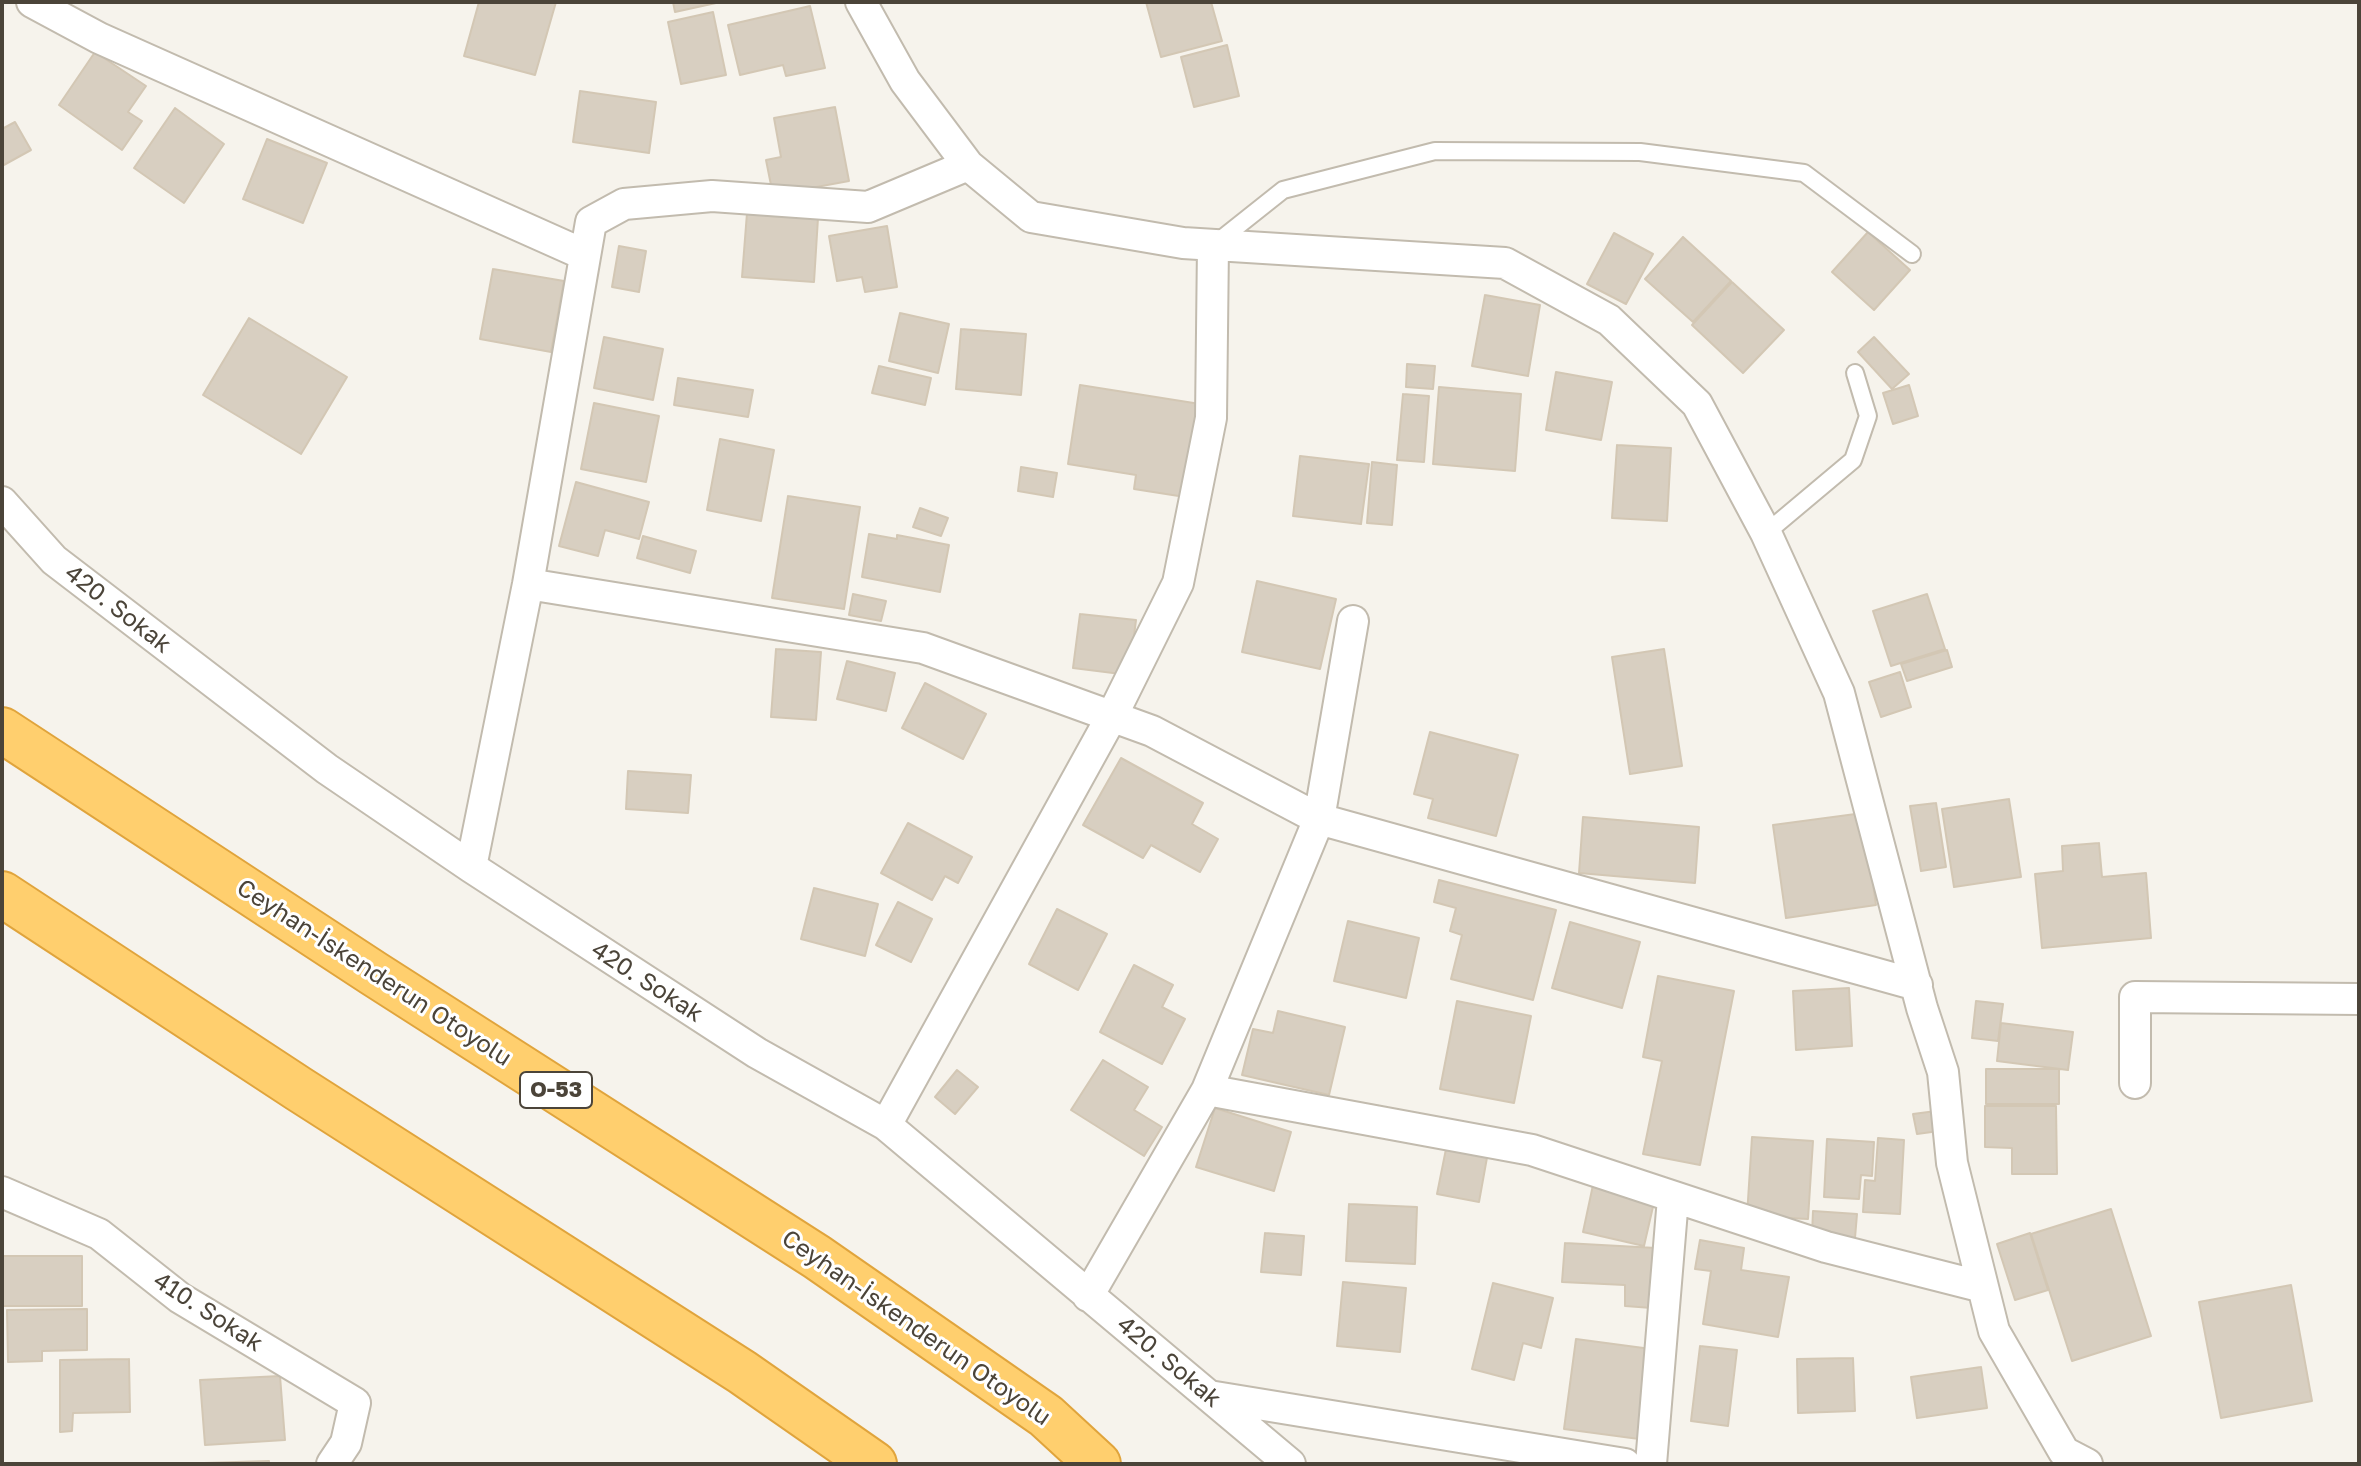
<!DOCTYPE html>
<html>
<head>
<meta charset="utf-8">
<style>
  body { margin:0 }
  #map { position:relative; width:2361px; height:1466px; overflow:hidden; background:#f6f3ec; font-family:"Golos Text",sans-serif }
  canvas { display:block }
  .frame { position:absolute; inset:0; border:4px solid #4b4439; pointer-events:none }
</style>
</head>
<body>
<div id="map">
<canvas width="2361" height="1466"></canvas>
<div class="frame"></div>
</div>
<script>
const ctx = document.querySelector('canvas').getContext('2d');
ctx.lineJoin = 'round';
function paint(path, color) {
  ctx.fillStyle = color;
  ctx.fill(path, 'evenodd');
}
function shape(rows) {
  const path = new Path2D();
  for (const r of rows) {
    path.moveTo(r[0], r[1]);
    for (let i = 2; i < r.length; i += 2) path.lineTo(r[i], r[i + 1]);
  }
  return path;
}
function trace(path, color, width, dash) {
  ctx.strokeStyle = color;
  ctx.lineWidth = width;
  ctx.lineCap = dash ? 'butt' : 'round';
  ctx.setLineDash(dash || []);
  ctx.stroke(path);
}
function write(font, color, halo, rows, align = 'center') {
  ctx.font = font + ' "Golos Text",sans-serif';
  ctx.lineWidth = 6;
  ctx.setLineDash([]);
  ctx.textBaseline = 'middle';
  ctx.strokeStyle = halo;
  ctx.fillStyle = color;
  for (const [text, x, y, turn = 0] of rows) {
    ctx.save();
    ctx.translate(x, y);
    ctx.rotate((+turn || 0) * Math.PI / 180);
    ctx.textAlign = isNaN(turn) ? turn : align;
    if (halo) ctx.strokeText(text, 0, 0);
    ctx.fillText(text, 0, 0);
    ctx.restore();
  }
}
const building = shape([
  [479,2,556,2,535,75,464,56,479,2],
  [673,2,715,2,716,3,675,12,673,2],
  [1146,2,1211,2,1222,41,1161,57,1146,2],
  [810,6,825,68,786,76,783,65,740,75,728,25,810,6],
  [713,12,726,75,681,84,668,22,713,12],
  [1227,45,1239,96,1194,107,1181,57,1227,45],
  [95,52,146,86,128,112,142,121,122,150,59,105,95,52],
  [580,91,656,102,649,153,573,142,580,91],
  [835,107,849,181,773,195,766,160,781,157,774,118,835,107],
  [175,108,224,144,184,203,134,168,175,108],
  [15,122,31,150,2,166,2,129,15,122],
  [267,139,327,163,303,223,243,199,267,139],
  [747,213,818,218,814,282,742,277,747,213],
  [887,226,897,287,865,292,862,277,837,281,829,236,887,226],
  [1868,232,1910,270,1874,310,1832,272,1868,232],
  [1614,233,1653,254,1626,304,1587,284,1614,233],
  [1683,237,1731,281,1693,322,1645,279,1683,237],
  [619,246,646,251,639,292,612,287,619,246],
  [493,269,564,281,551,352,480,339,493,269],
  [1732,282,1784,330,1743,373,1692,325,1732,282],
  [1485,295,1540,305,1528,376,1472,366,1485,295],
  [900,313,949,324,938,373,889,361,900,313],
  [249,318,347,377,301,454,203,395,249,318],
  [961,329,1026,334,1021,395,956,389,961,329],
  [604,337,663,349,653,400,594,388,604,337],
  [1874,337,1909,374,1892,389,1858,352,1874,337],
  [1407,364,1435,366,1433,389,1406,387,1407,364],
  [879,366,931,378,925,405,872,393,879,366],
  [1556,372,1612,382,1601,440,1546,430,1556,372],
  [678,378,753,390,748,417,674,405,678,378],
  [1080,385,1200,404,1185,497,1134,489,1136,475,1068,464,1080,385],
  [1909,385,1918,416,1893,424,1883,393,1909,385],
  [1439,387,1521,394,1515,471,1433,464,1439,387],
  [1403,394,1429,396,1424,462,1397,460,1403,394],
  [594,403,659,416,646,482,581,469,594,403],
  [720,439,774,450,761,521,707,510,720,439],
  [1617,445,1671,448,1667,521,1612,518,1617,445],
  [1300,456,1369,464,1361,524,1293,516,1300,456],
  [1372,462,1397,465,1392,525,1367,523,1372,462],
  [1021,467,1057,473,1053,497,1018,491,1021,467],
  [576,482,649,502,639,539,605,530,598,556,559,546,576,482],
  [788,496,860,507,844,609,772,598,788,496],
  [920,508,948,518,941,536,913,527,920,508],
  [869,534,897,539,897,535,949,545,940,592,862,577,869,534],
  [643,536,696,551,690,573,637,558,643,536],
  [1257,581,1336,599,1320,669,1242,652,1257,581],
  [853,594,886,601,881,621,849,615,853,594],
  [1927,594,1945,649,1891,666,1873,611,1927,594],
  [1080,614,1136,620,1129,675,1073,668,1080,614],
  [776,649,821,652,816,720,771,717,776,649],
  [1664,649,1682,766,1630,774,1612,657,1664,649],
  [1947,650,1952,667,1907,681,1901,664,1947,650],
  [847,661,895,673,886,711,837,699,847,661],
  [1900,672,1911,707,1881,717,1869,682,1900,672],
  [925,683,986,714,963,759,902,728,925,683],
  [1430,732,1518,755,1496,836,1428,818,1433,799,1414,794,1430,732],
  [1121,758,1203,803,1192,824,1218,839,1200,872,1151,845,1143,858,1083,825,1121,758],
  [628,771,691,775,688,813,626,809,628,771],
  [2009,799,2021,877,1954,887,1942,809,2009,799],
  [1936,803,1946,867,1921,871,1910,806,1936,803],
  [1863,813,1876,905,1786,918,1773,825,1863,813],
  [1583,817,1699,827,1695,883,1579,873,1583,817],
  [908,823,972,857,958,883,945,876,932,900,881,873,908,823],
  [2099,843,2102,877,2146,873,2151,938,2042,948,2035,874,2063,871,2062,846,2099,843],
  [1439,880,1556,910,1533,1000,1451,979,1462,935,1450,931,1456,908,1434,902,1439,880],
  [814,888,878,904,865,956,801,939,814,888],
  [898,902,932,919,911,962,876,945,898,902],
  [1057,909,1107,934,1078,990,1029,964,1057,909],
  [1348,921,1419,938,1406,998,1334,981,1348,921],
  [1570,922,1640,942,1622,1008,1552,988,1570,922],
  [1134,965,1173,985,1162,1007,1185,1019,1162,1064,1100,1032,1134,965],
  [1658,976,1734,991,1700,1165,1643,1154,1662,1061,1643,1057,1658,976],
  [1849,988,1852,1046,1796,1050,1793,991,1849,988],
  [1457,1001,1531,1016,1514,1103,1440,1089,1457,1001],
  [1976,1001,2003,1004,1998,1041,1972,1038,1976,1001],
  [1278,1011,1345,1027,1329,1095,1242,1075,1253,1029,1273,1033,1278,1011],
  [2001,1023,2073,1032,2068,1070,1997,1061,2001,1023],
  [1103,1060,1148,1087,1134,1110,1162,1127,1144,1156,1071,1110,1103,1060],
  [1986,1069,2059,1069,2059,1104,1986,1104,1986,1069],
  [957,1070,978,1087,955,1114,935,1097,957,1070],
  [1985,1106,2056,1106,2057,1174,2012,1174,2012,1148,1985,1147,1985,1106],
  [1215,1108,1291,1132,1274,1191,1196,1167,1215,1108],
  [1936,1111,1939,1131,1917,1134,1913,1114,1936,1111],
  [1752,1137,1813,1141,1808,1219,1747,1216,1752,1137],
  [1878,1138,1904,1140,1900,1214,1863,1212,1865,1180,1875,1181,1878,1138],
  [1827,1139,1874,1142,1872,1176,1861,1175,1859,1199,1824,1197,1827,1139],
  [1447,1144,1488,1152,1479,1202,1437,1194,1447,1144],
  [1593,1185,1655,1198,1644,1246,1583,1232,1593,1185],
  [1349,1204,1417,1207,1415,1264,1346,1261,1349,1204],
  [2111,1209,2151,1336,2072,1361,2031,1234,2111,1209],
  [1813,1211,1857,1214,1855,1238,1812,1235,1813,1211],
  [1265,1233,1304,1236,1301,1275,1261,1272,1265,1233],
  [2030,1233,2048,1290,2015,1300,1997,1244,2030,1233],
  [1700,1240,1744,1248,1741,1270,1789,1277,1778,1337,1703,1324,1711,1271,1695,1269,1700,1240],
  [1565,1243,1656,1248,1652,1308,1625,1306,1625,1285,1562,1282,1565,1243],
  [2,1256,82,1256,82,1306,2,1306,2,1256],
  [1343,1282,1406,1288,1400,1352,1337,1346,1343,1282],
  [1493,1283,1553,1298,1541,1348,1523,1343,1514,1380,1472,1369,1493,1283],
  [2291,1285,2312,1401,2221,1418,2199,1302,2291,1285],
  [87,1309,87,1350,42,1351,42,1361,8,1362,7,1310,87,1309],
  [1576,1339,1651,1349,1639,1439,1564,1429,1576,1339],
  [1700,1346,1737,1350,1728,1426,1691,1421,1700,1346],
  [1853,1358,1855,1411,1798,1413,1797,1359,1853,1358],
  [129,1359,130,1412,73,1413,72,1431,60,1432,60,1360,129,1359],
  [1981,1367,1987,1408,1917,1418,1911,1377,1981,1367],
  [280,1376,285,1440,205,1445,200,1380,280,1376],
  [269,1461,269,1464,204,1464,204,1463,269,1461]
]);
const service = shape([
  [1215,244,1283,190,1435,151,1640,152,1804,173,1912,254],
  [1766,533,1853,460,1868,416,1855,373]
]);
const minor = shape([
  [32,2,99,38,585,255],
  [861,2,905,81,968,165,1031,217,1183,243,1505,263,1609,320,1697,404,1766,533,1839,693,1922,1008,1943,1072,1952,1163,1994,1331,2064,1452,2087,1464],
  [2,502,54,560,327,769,471,867,757,1053,886,1125,1290,1464],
  [528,584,923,648,1152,731,1319,819,1917,985],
  [471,867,528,584,591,222,624,204,712,196,868,207,968,165],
  [2135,1083,2135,997,2359,999],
  [1207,1090,1532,1150,1826,1247,1983,1287],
  [886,1125,1112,716,1178,583,1211,418,1213,245],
  [2,1192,99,1234,180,1298,355,1403,346,1443,332,1464],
  [1088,1296,1207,1090,1319,819,1353,621],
  [1209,1396,1625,1464],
  [1651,1464,1673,1198]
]);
const motorway = shape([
  [2,730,373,973,817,1257,1046,1416,1098,1464],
  [2,894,299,1089,742,1372,874,1464]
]);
const shields = [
  [556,1090,72]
];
const shieldNames = [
  ["O-53",556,1090]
];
const streetNames = [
  ["420. Sokak",118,609,38],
  ["Ceyhan-İskenderun Otoyolu",374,973,33],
  ["420. Sokak",647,982,33],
  ["410. Sokak",208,1312,33],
  ["Ceyhan-İskenderun Otoyolu",916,1328,35],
  ["420. Sokak",1169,1362,40]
];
paint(building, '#d8cfc1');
trace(building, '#d3c7b4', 2);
trace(service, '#c2bbae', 20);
trace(minor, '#c2bbae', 34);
trace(motorway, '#e0a43c', 48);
trace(service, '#fff', 16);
trace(minor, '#fff', 30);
trace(motorway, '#ffcf6e', 44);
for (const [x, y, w] of shields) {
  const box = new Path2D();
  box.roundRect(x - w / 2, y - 18, w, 36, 6);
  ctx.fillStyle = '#fff';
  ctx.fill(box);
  trace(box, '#4b4439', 2);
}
write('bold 22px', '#4b4439', null, shieldNames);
write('24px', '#4b4439', '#fff', streetNames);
</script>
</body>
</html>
